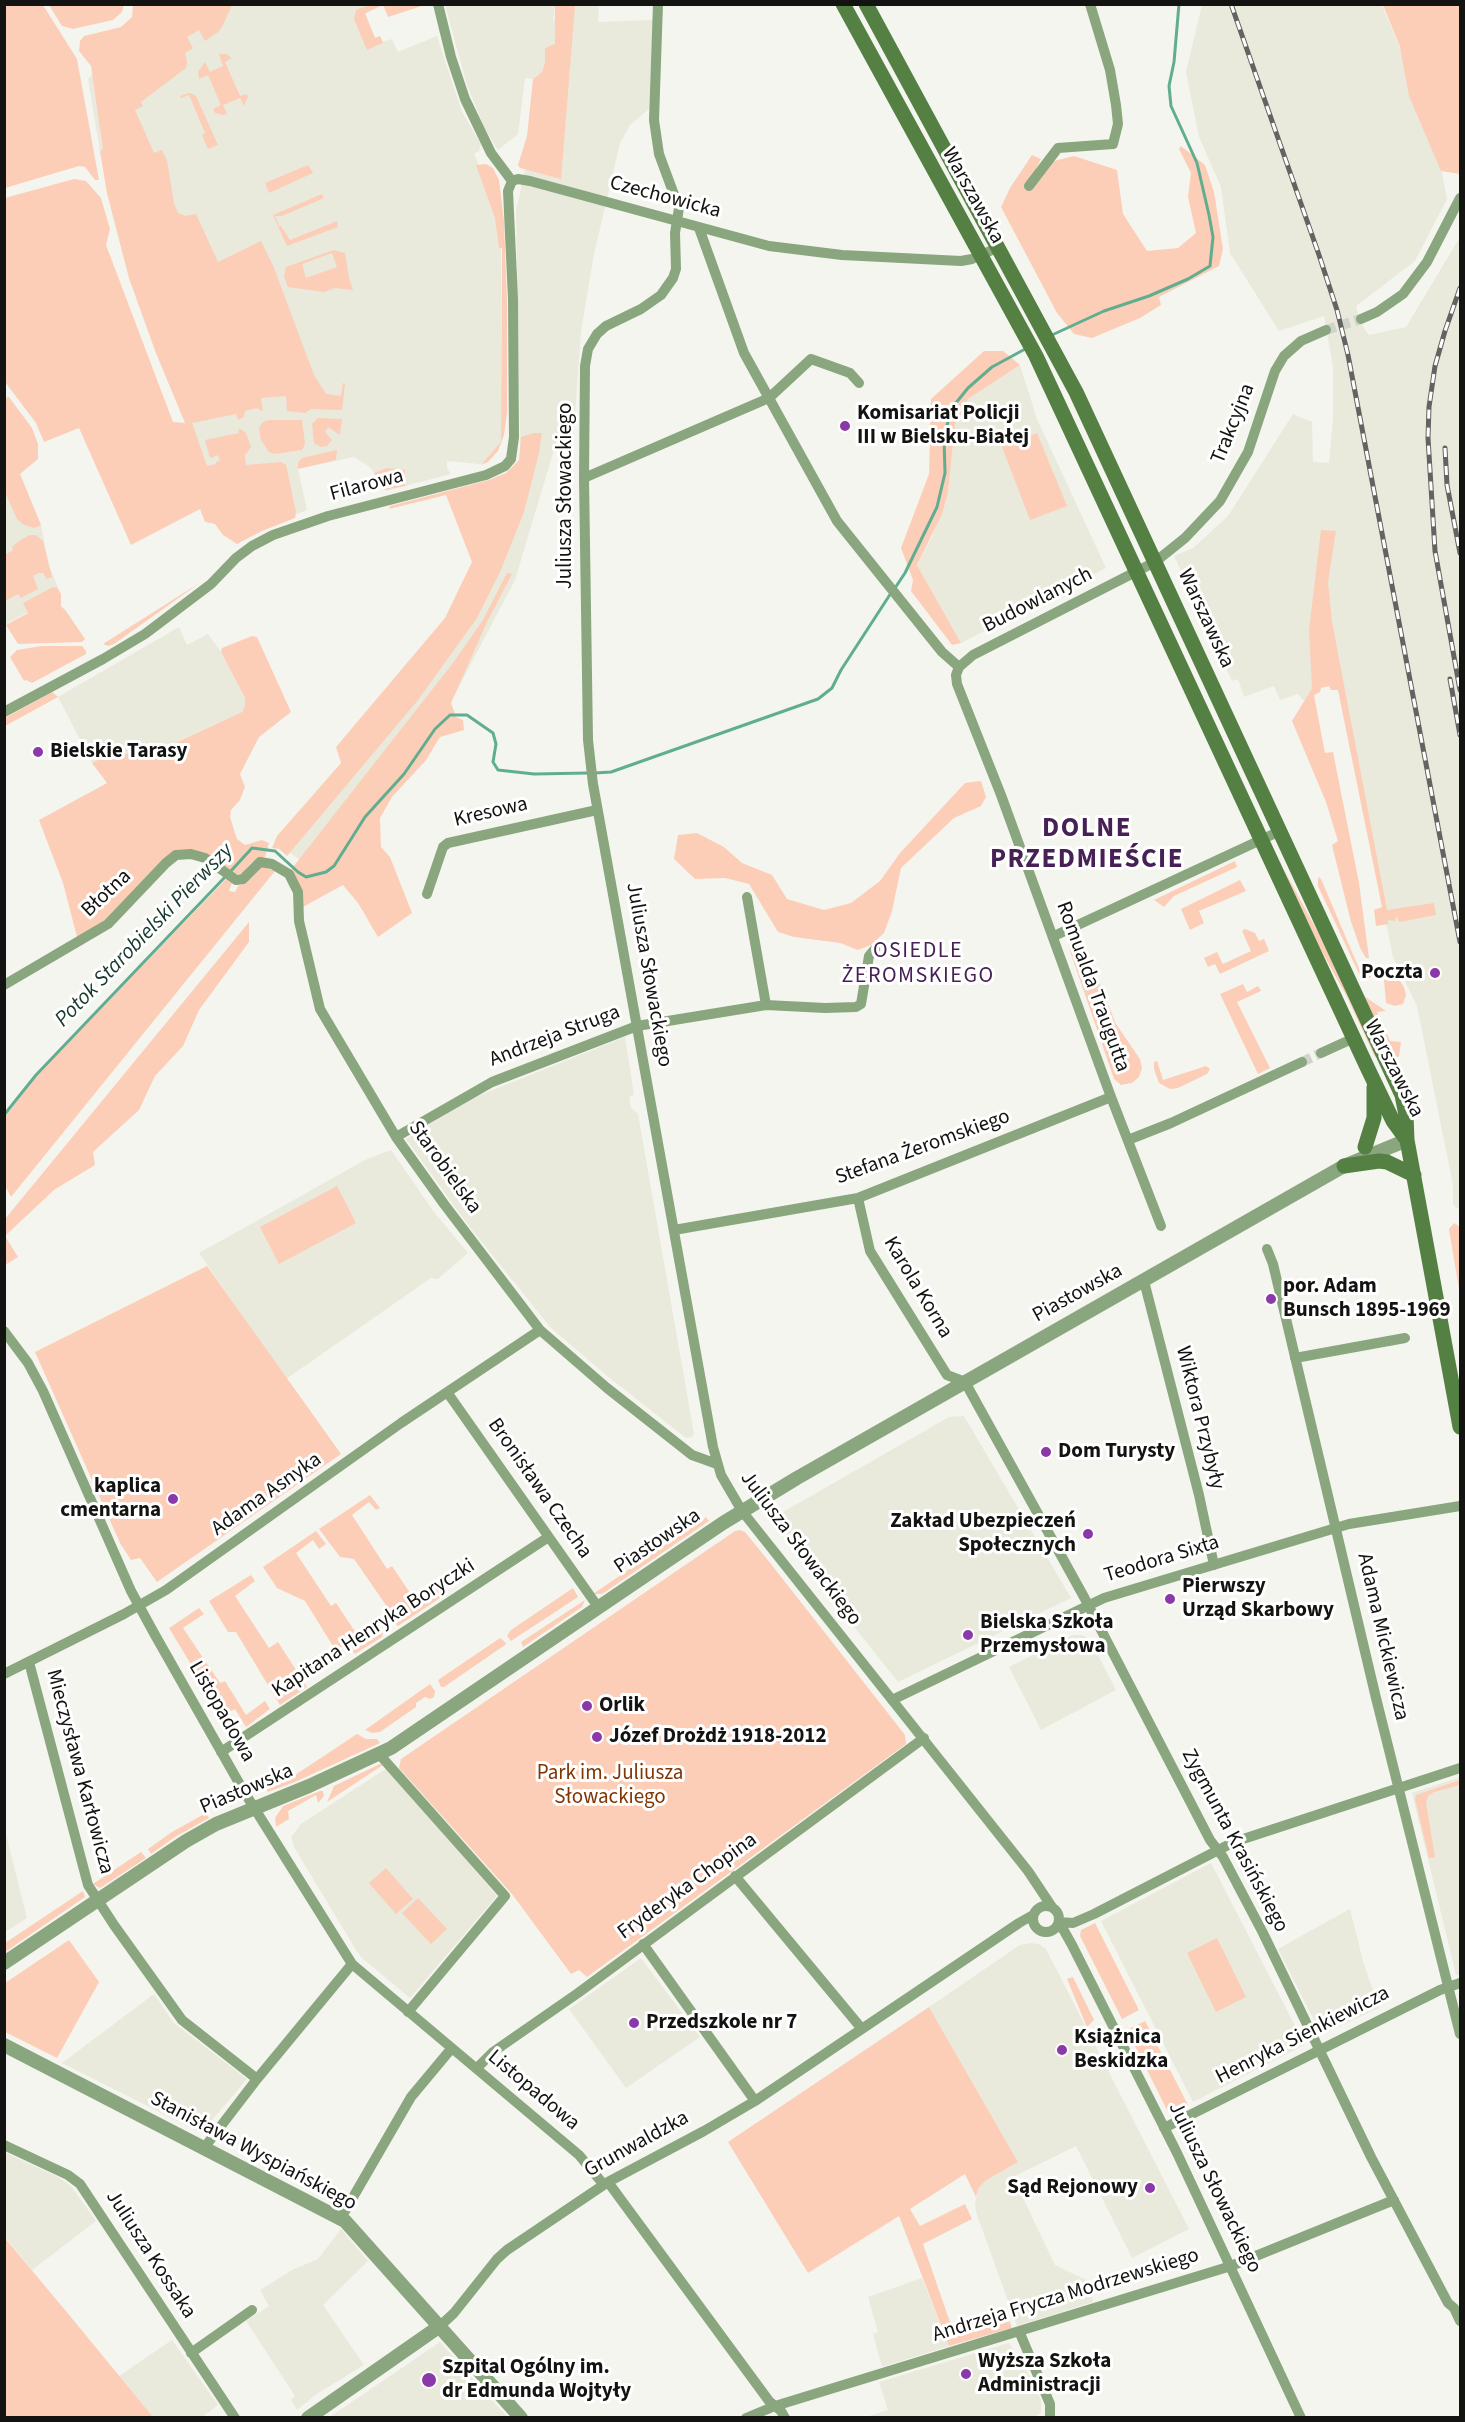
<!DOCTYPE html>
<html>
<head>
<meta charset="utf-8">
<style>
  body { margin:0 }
  #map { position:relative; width:1465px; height:2422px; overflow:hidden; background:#f5f5ef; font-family:"Source Sans 3",sans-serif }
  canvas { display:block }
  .frame { position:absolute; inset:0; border:6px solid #131312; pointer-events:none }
</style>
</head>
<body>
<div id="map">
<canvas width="1465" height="2422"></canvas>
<div class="frame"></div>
</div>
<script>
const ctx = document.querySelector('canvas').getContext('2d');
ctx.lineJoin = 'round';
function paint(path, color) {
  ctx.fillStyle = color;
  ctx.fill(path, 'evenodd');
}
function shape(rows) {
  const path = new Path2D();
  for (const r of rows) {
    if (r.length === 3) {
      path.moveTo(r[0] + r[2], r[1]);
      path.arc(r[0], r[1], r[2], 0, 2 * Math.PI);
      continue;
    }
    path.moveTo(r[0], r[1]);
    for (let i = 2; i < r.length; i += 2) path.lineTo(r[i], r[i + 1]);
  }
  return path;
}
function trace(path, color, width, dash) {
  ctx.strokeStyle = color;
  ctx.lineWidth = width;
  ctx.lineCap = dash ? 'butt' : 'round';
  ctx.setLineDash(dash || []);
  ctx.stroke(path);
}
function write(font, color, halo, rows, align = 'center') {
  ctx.font = font + ' "Source Sans 3",sans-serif';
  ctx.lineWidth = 6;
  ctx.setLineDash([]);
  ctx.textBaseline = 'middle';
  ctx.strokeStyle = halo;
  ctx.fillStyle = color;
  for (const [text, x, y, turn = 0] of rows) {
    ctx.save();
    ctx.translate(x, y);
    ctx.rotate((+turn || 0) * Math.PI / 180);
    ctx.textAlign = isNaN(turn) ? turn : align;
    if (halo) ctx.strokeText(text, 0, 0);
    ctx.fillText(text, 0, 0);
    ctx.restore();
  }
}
const built = shape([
  [158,5,382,5,365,14,375,38,380,36,383,42,392,39,398,52,437,36,462,112,481,144,479,151,474,154,501,215,501,443,485,462,480,464,447,461,447,468,451,474,386,491,370,467,354,457,298,469,307,510,291,516,231,531,156,353,129,278,107,193,88,79],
  [445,5,555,5,553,25,558,5,599,5,598,22,653,20,649,109,630,125,620,143,594,254,581,332,573,442,557,440,515,580,453,698,310,869,279,843,400,702,521,482,516,211,552,46,545,48,545,62,542,72,533,79,525,78,518,134,498,150,485,130,466,82],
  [1202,5,1382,5,1434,130,1447,199,1415,261,1356,306,1362,325,1369,335,1406,327,1460,237,1460,1210,1453,1205,1453,1185,1417,1006,1393,957,1337,685,1312,688,1304,701,1298,694,1280,700,1274,686,1244,697,1238,679,1232,681,1174,556,1193,548,1228,516,1293,414,1312,422,1313,462,1329,463,1333,419,1333,367,1324,316,1279,331,1230,253,1221,187,1199,137,1186,72],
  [1020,365,1037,419,1106,568,961,643,917,565,932,537,948,492,955,425,968,399],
  [20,474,41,525,49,566,61,594,6,624,5,480],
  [179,627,187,645,208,634,221,652,245,698,245,706,242,712,167,747,102,758,92,763,58,697],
  [625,1037,634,1095,629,1097,631,1108,638,1114,694,1434,692,1437,686,1438,606,1375,551,1328,468,1225,406,1139,468,1100],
  [391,1150,434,1212,468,1253,438,1279,431,1278,286,1379,199,1253,367,1159],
  [964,1416,1071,1598,898,1682,809,1570,776,1516,949,1417],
  [1073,1635,1082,1635,1090,1640,1116,1690,1041,1730,1009,1667],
  [387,1768,497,1896,410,1998,362,1958,356,1950,294,1847,291,1837,301,1824],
  [1460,1777,1460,1974,1456,1975,1412,1793],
  [4,1826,27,1918,5,1932,4,1932],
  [1211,1863,1304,2043,1304,2045,1193,2102,1101,1921],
  [1350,1909,1363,1961,1379,2008,1323,2034,1320,2032,1278,1949],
  [1030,1943,1039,1944,1046,1949,1189,2229,1132,2258,1076,2146,1013,2177,1055,2265,1088,2281,1093,2302,1017,2326,976,2212,975,2204,978,2189,985,2181,1018,2162,929,2007,1020,1945],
  [641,1958,700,2037,626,2088,569,2009],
  [154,1994,174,2023,247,2079,201,2133,62,2063],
  [4,2152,58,2177,71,2186,96,2221,32,2270,5,2237],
  [341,2229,368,2261,323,2305,364,2365,315,2395,297,2410,291,2400,295,2396,246,2321,269,2306,260,2290,292,2270,318,2259],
  [922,2278,949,2346,882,2367,873,2334,878,2332,868,2297],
  [172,2340,218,2405,202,2417,153,2417,119,2376],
  [440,2342,507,2417,328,2418],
  [1009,2343,1025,2367,1041,2400,1041,2413,1032,2418,866,2417,888,2410,879,2382]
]);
const green = shape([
  [5,4,43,5,77,59,99,180,95,180,85,167,79,166,5,188],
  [124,4,122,12,113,20,73,29,62,26,49,5],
  [133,5,232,5,222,27,218,32,205,41,199,30,187,37,193,48,185,53,187,62,186,68,141,102,143,106,135,110,154,153,162,150,167,160,174,204,178,213,186,216,196,214,218,262,261,241,274,268,314,375,326,394,341,396,343,383,345,384,342,410,311,409,305,413,287,411,286,396,261,398,263,411,256,408,245,411,244,417,238,420,236,414,192,423,207,466,216,464,216,462,220,460,218,455,210,458,205,440,239,433,238,429,240,429,246,433,251,447,245,455,246,465,281,462,286,465,296,512,295,518,262,531,237,544,223,535,215,524,205,522,200,509,131,545,79,428,44,442,36,423,5,382,5,198,74,179,86,181,101,198,110,229,106,245,173,422,185,423,156,353,129,278,107,193,100,151,103,149,91,66,79,51,80,41,84,36,121,27,132,17],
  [369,5,425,4,425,5,388,17,383,5,365,13,375,38,380,36,383,43,367,50,354,19,356,10],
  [555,5,575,5,561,179,520,168,518,165,527,136,533,79,542,72,545,62,545,48,555,44],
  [1383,5,1460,5,1460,174,1441,171,1409,96,1400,47],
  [219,54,226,54,232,58,225,62,240,96,247,94,248,97,244,106,240,98,223,105,227,114,223,115,215,113,213,109,221,105,208,75,199,79,198,72,205,62,210,72,223,66],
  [190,93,196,96,218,145,208,149,202,135,205,133,189,95,181,98,180,96],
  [1181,146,1205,165,1214,192,1223,249,1219,266,1159,297,1161,305,1140,318,1092,338,1074,334,1057,313,1001,207,1010,188,1032,155,1041,159,1025,190,1034,187,1054,161,1074,156,1117,170,1123,214,1147,251,1178,248,1196,233,1188,197,1191,173,1179,149],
  [486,164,493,168,499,180,504,221,507,300,507,412,504,435,498,451,488,462,481,465,501,442,502,248,499,248,495,218,476,165],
  [308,165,313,173,269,193,265,183],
  [322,194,324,198,282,216,275,216,279,226,281,226,290,240,337,221,338,227,287,246,273,215],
  [334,250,345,253,349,278,353,290,335,288,324,292,288,287,284,276,286,267],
  [332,253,337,267,306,278,302,264],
  [984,351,1003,351,1020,365,968,399,955,425,948,492,942,514,917,565,961,643,952,645,911,591,913,580,901,548,929,474,931,399],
  [9,397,32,428,38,444,38,459,20,474,41,525,34,528,24,525,17,519,5,492,4,398],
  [318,418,342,419,340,435,328,427,325,432,332,440,327,446,321,447,314,443,312,424],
  [269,420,302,420,305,444,302,450,274,454,269,452,261,440,259,428,263,422],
  [534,433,542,433,539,453,524,512,500,572,477,618,418,700,287,856,279,849,272,848,277,836,341,763,336,747,445,618,472,562,446,495,389,509,390,506,489,480,506,473,519,460,521,437],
  [1037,433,1067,506,1030,520,1002,447],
  [337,450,336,460,298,469,298,463,302,458],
  [387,468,405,470,405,486,384,490,374,473],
  [1321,530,1336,531,1328,582,1332,622,1387,910,1434,903,1436,915,1399,922,1397,917,1395,917,1396,921,1388,920,1388,924,1376,926,1374,910,1382,907,1338,690,1331,690,1329,686,1321,688,1320,692,1314,695,1325,753,1333,752,1359,883,1369,958,1366,958,1361,950,1351,922,1332,845,1338,841,1326,802,1292,721,1312,688,1309,630],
  [30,535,36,535,43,541,52,577,47,579,43,573,38,573,33,576,38,589,21,598,18,594,5,601,5,555,13,550,12,547,22,539],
  [507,573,512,574,487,622,451,703,456,717,463,720,464,730,440,737,426,760,392,797,380,818,381,847,390,857,412,913,378,937,358,903,343,885,301,908,290,871,453,663,483,620],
  [201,582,114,644,108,646,103,644],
  [53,587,57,588,61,594,61,606,66,611,85,639,82,642,18,644,6,625,28,613,23,603],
  [252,636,257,637,291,712,259,737,240,774,245,787,240,800,231,810,230,817,237,839,245,845,262,840,269,843,265,857,251,863,243,873,233,875,183,851,111,918,77,937,63,883,39,820,107,783,92,763,102,758,167,747,242,712,245,706,245,698,221,652,222,648],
  [41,646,82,646,86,651,86,654,32,683,26,680,24,681,10,657,17,650],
  [52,692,58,697,5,726,5,718],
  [981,781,986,797,981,806,954,818,901,868,892,911,884,933,871,945,858,950,840,943,794,937,778,932,749,884,725,878,695,879,674,859,678,835,697,833,724,847,742,863,772,875,787,899,824,910,851,903,880,881,900,853,965,783],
  [1235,861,1237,867,1174,896,1164,907,1154,900],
  [1280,863,1335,963,1378,1056,1375,1057,1346,995,1312,934],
  [261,866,275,871,11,1197,5,1186,4,1118,38,1074,226,879,232,883,229,891,235,892,238,886,245,883],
  [1318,877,1321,879,1361,973,1369,972,1371,977,1366,980,1361,978,1318,886],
  [1240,880,1246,891,1199,911,1204,923,1190,930,1181,909],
  [249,922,249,942,199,1010,183,1046,155,1076,139,1110,93,1152,95,1165,54,1190,5,1236,18,1257,5,1265,5,1219],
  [1245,929,1255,933,1259,941,1264,939,1269,951,1220,974,1215,964,1208,967,1204,958,1217,952,1223,964,1251,951,1242,931],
  [1078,937,1081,938,1116,1024,1140,1059,1142,1068,1139,1077,1132,1083,1121,1085,1114,1079,1070,951,1069,944,1072,939],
  [1389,978,1400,981,1404,987,1406,995,1403,1004,1395,1006,1386,1003,1384,980],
  [1243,984,1247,992,1258,986,1261,991,1237,1002,1270,1068,1258,1074,1220,994],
  [1364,996,1386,1011,1377,1012,1390,1041,1401,1042,1399,1056,1394,1060],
  [1157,1061,1163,1080,1206,1066,1210,1069,1207,1074,1178,1088,1170,1089,1159,1083,1154,1069,1154,1062],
  [337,1186,356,1223,279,1264,260,1227],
  [1454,1223,1460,1227,1460,1295,1449,1229],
  [207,1266,341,1454,157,1582,140,1558,131,1560,120,1543,35,1352],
  [370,1495,380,1508,376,1510,369,1502,352,1515,387,1569,392,1566,414,1599,434,1585,441,1595,440,1598,398,1626,387,1616,390,1611,354,1559,340,1557,319,1529],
  [706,1517,709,1521,602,1594,593,1594],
  [740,1530,745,1532,771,1564,905,1735,906,1744,587,1977,579,1970,571,1974,512,1894,399,1768,401,1759,735,1531],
  [316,1531,326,1544,319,1549,313,1540,296,1553,331,1606,336,1603,358,1636,377,1624,383,1631,382,1637,355,1654,346,1644,336,1651,305,1601,277,1588,263,1567],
  [251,1575,255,1581,235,1596,269,1648,278,1642,307,1687,280,1705,236,1632,228,1632,209,1601],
  [573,1588,578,1597,511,1641,507,1636,511,1630],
  [585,1600,582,1607,523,1647,521,1642],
  [199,1608,204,1614,183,1628,220,1683,225,1681,246,1715,265,1701,270,1709,246,1727,235,1709,222,1716,169,1628],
  [500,1638,506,1643,505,1645,444,1687,441,1687,438,1680],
  [430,1684,435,1691,434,1697,430,1699,425,1697,416,1703,416,1707,380,1732,372,1733,365,1730],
  [357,1734,366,1739,377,1739,380,1743,295,1782,268,1792,266,1789,286,1781],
  [380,1764,383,1765,327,1802,334,1786],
  [1460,1780,1460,1785,1434,1792,1428,1796,1426,1803,1435,1857,1429,1858,1415,1799,1416,1795],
  [320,1791,323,1791,324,1796,318,1803,316,1795,288,1811,289,1819,276,1827,275,1818,283,1806],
  [206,1813,209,1818,175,1837,151,1854,148,1849,172,1832],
  [141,1852,146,1858,100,1888,93,1884],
  [386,1868,413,1899,396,1914,369,1883],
  [83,1891,85,1897,5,1952,5,1943],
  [418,1898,447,1929,431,1944,402,1913],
  [1095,1923,1139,2010,1122,2019,1080,1936,1081,1930],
  [1217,1938,1246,1997,1216,2012,1187,1953],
  [69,1940,99,1982,57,2058,5,2032,5,1983],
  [1073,1977,1094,2020,1087,2027,1067,1979],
  [929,2007,1018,2162,985,2181,978,2189,976,2197,965,2174,910,2209,920,2226,965,2204,972,2219,923,2244,952,2328,1006,2311,1012,2328,949,2346,899,2216,808,2273,728,2142],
  [1145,2021,1188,2105,1173,2112,1167,2110,1127,2030],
  [4,2237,70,2316,153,2417,5,2417]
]);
const stream = shape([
  [1052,335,1104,311,1149,296,1188,279,1210,266,1213,237,1209,215,1197,163,1171,106,1169,86,1174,62,1179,4],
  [895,588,905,573,937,507,945,473,944,438,951,409,968,388,992,367,1027,348],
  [595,773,611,772,818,699,832,688,841,670,891,593],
  [230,872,252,848,275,851,298,872,306,877,326,872,334,866,365,817,404,774,435,729,450,715,467,715,493,733,496,744,493,762,498,770,534,774,588,773],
  [4,1115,36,1075,225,877]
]);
const minorTunnel = shape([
  [1326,330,1361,319],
  [1302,1062,1321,1053]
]);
const minor = shape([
  [438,4,451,57,465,99,491,153,512,181],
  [658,4,654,120,659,154,679,208,675,233,676,269,673,278,661,295,641,309,606,326,597,334,588,349,585,366,584,478,588,740,593,784,713,1447,721,1475,742,1511,1028,1871,1052,1907],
  [512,181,518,179,530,181,769,246,842,255,961,261,972,259,999,247],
  [1029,186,1058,148,1113,144,1118,124,1116,105,1110,70,1090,4],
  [699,228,744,353,837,521,942,652,959,667,956,675,957,684,1001,795,1111,1097,1161,1226],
  [1361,319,1377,312,1403,294,1427,262,1460,198],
  [584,478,769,398,811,359,850,373,859,383],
  [959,667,973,655,1155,562,1185,538,1220,501,1248,452,1275,371,1284,356,1301,341,1326,330],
  [4,712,103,659,145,634,211,584,236,558,252,546,273,535,328,516,486,475,505,466,511,459,514,437,513,299,508,191,512,181],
  [427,894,443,847,448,843,597,810],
  [747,897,766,1005],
  [1054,936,1280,831],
  [4,985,108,924,166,863,176,855,191,854,205,858,236,880,243,879,260,862,272,864,289,874,298,892,299,921,320,1009,396,1137,444,1204,540,1330,607,1388,692,1455,717,1464],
  [1321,1053,1354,1038],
  [396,1137,492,1082,637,1026,766,1005,825,1008,856,1007,861,1004,869,956,875,949],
  [1128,1140,1171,1123,1302,1062],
  [858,1198,870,1251,947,1375,965,1382,1084,1597,1210,1840,1223,1857,1263,1933,1371,2157,1448,2303,1454,2308,1460,2321],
  [674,1230,858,1198,1111,1097],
  [1267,1249,1273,1264,1376,1698,1460,2034],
  [1144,1281,1199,1495,1214,1565],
  [4,1331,28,1363,43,1391,131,1591,155,1635,243,1790,352,1964,579,2155,604,2185],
  [1295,1358,1405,1338],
  [447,1392,598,1607],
  [29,1662,88,1885,114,1925,182,2020,257,2079],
  [4,1674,124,1614,166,1590,401,1423,540,1330],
  [892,1700,1104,1598,1349,1524,1460,1506],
  [221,1752,547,1538],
  [379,1754,505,1896,408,2012],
  [735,1876,862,2029],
  [1046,1919,13],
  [1059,1922,1073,1923,1094,1914,1234,1842,1460,1768],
  [1058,1926,1063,1929,1072,1945,1177,2153,1301,2418],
  [643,1944,755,2101],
  [477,2068,493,2052,578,1993,924,1738],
  [1164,2128,1440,1990,1460,1983],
  [4,2145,68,2175,80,2184,235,2418],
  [204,2148,257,2079,352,1964],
  [608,2182,769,2401,781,2411,785,2418],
  [341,2218,411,2097,451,2049],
  [440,2326,454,2313,497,2259,507,2250,608,2182,704,2131,755,2101,1019,1923,1033,1915],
  [1019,2331,1050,2404,1050,2418],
  [191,2353,252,2310],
  [746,2418,775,2406,1231,2266,1394,2200]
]);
const tertiary = shape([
  [4,1963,186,1841,216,1824,309,1786,391,1748,723,1523,797,1478,1344,1166,1407,1140],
  [4,2045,345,2221,521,2418],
  [308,2418,440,2326]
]);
const secondary = shape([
  [843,4,1036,356,1368,1069,1393,1121,1407,1140],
  [866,4,1076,392,1402,1095,1406,1115,1407,1140,1460,1427],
  [1365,1147,1374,1118,1374,1087],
  [1344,1166,1379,1161,1387,1162,1414,1175]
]);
const rail = shape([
  [1231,4,1319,255,1337,310,1348,355,1460,942],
  [1460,288,1445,331,1435,366,1429,407,1428,438,1435,551,1460,690],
  [1445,448,1447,485,1460,553],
  [1450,679,1460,735]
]);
const markers = [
  [845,426,6,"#8b39a8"],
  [38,752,6,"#8b39a8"],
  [1435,973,6,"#8b39a8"],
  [1271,1299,6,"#8b39a8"],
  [1046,1452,6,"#8b39a8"],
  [173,1499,6,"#8b39a8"],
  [1088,1534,6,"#8b39a8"],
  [1170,1599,6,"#8b39a8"],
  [968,1635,6,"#8b39a8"],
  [587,1706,6,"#8b39a8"],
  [597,1737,6,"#8b39a8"],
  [634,2023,6,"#8b39a8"],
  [1062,2050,6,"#8b39a8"],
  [1150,2188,6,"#8b39a8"],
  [966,2374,6,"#8b39a8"],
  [429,2380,8,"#8b39a8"]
];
const streetNames = [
  ["Warszawska",972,196,61],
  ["Czechowicka",665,198,15],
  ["Trakcyjna",1234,424,-68],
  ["Filarowa",367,486,-15],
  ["Juliusza Słowackiego",566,496,-90],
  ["Budowlanych",1038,601,-27],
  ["Warszawska",1205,619,65],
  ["Kresowa",491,813,-13],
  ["Błotna",107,894,-43],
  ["Juliusza Słowackiego",648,975,80],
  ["Romualda Traugutta",1092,987,70],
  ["Andrzeja Struga",555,1037,-21],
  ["Warszawska",1393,1069,63],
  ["Stefana Żeromskiego",923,1148,-20],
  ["Starobielska",444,1168,54],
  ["Karola Korna",917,1288,59],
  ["Piastowska",1078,1294,-29],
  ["Wiktora Przybyły",1199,1418,76],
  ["Bronisława Czecha",539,1489,55],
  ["Adama Asnyka",267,1495,-35],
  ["Piastowska",658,1542,-34],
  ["Juliusza Słowackiego",800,1549,53],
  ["Teodora Sixta",1162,1560,-17],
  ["Kapitana Henryka Boryczki",374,1629,-33],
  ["Adama Mickiewicza",1382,1637,77],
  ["Listopadowa",221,1712,60],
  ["Mieczysława Karłowicza",79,1772,75],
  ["Piastowska",247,1790,-23],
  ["Zygmunta Krasińskiego",1234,1841,62],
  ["Fryderyka Chopina",688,1887,-36],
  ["Henryka Sienkiewicza",1303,2036,-27],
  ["Listopadowa",533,2091,40],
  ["Grunwaldzka",637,2145,-29],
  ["Stanisława Wyspiańskiego",253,2152,28],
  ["Juliusza Słowackiego",1214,2188,64],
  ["Juliusza Kossaka",150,2255,57],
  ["Andrzeja Frycza Modrzewskiego",1066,2296,-17]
];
const poiNames = [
  ["Komisariat Policji",857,414],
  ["III w Bielsku-Białej",857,438],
  ["Bielskie Tarasy",50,752],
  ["Poczta",1423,973,"right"],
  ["por. Adam",1283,1287],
  ["Bunsch 1895-1969",1283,1311],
  ["Dom Turysty",1058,1452],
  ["kaplica",161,1487,"right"],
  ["cmentarna",161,1511,"right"],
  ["Zakład Ubezpieczeń",1076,1522,"right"],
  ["Społecznych",1076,1546,"right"],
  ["Pierwszy",1182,1587],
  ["Urząd Skarbowy",1182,1611],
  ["Bielska Szkoła",980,1623],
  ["Przemysłowa",980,1647],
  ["Orlik",599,1706],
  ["Józef Drożdż 1918-2012",609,1737],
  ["Przedszkole nr 7",646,2023],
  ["Książnica",1074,2038],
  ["Beskidzka",1074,2062],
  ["Sąd Rejonowy",1138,2188,"right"],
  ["Wyższa Szkoła",978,2362],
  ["Administracji",978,2386],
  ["Szpital Ogólny im.",442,2368],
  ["dr Edmunda Wojtyły",442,2392]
];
const parkNames = [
  ["Park im. Juliusza",610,1774],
  ["Słowackiego",610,1798]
];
const waterNames = [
  ["Potok Starobielski Pierwszy",145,936,-46]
];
const neighbourhoodNames = [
  ["OSIEDLE",918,952],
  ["ŻEROMSKIEGO",918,977]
];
const districtNames = [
  ["DOLNE",1087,830],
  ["PRZEDMIEŚCIE",1087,861]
];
paint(built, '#e9e9dc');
paint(green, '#fcceb8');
trace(stream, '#61ad90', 3);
trace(minorTunnel, '#d3d3ce', 10, [10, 5]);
trace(minor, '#89a67e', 10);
trace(tertiary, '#89a67e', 14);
trace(secondary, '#558044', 15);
trace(rail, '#636360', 5);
trace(rail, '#fff', 3, [9]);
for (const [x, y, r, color] of markers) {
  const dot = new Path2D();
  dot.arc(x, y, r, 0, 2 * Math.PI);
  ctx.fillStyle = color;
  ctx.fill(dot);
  trace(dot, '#fff', 2);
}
write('21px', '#131312', '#fff', streetNames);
write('bold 21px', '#131312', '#fff', poiNames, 'left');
write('21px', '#813502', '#fff', parkNames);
write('italic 22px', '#173a2d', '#fff', waterNames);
ctx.letterSpacing = '1.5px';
write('22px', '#472056', '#fff', neighbourhoodNames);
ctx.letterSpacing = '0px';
ctx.letterSpacing = '1.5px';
write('bold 27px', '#472056', '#fff', districtNames);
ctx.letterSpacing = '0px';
</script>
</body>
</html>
